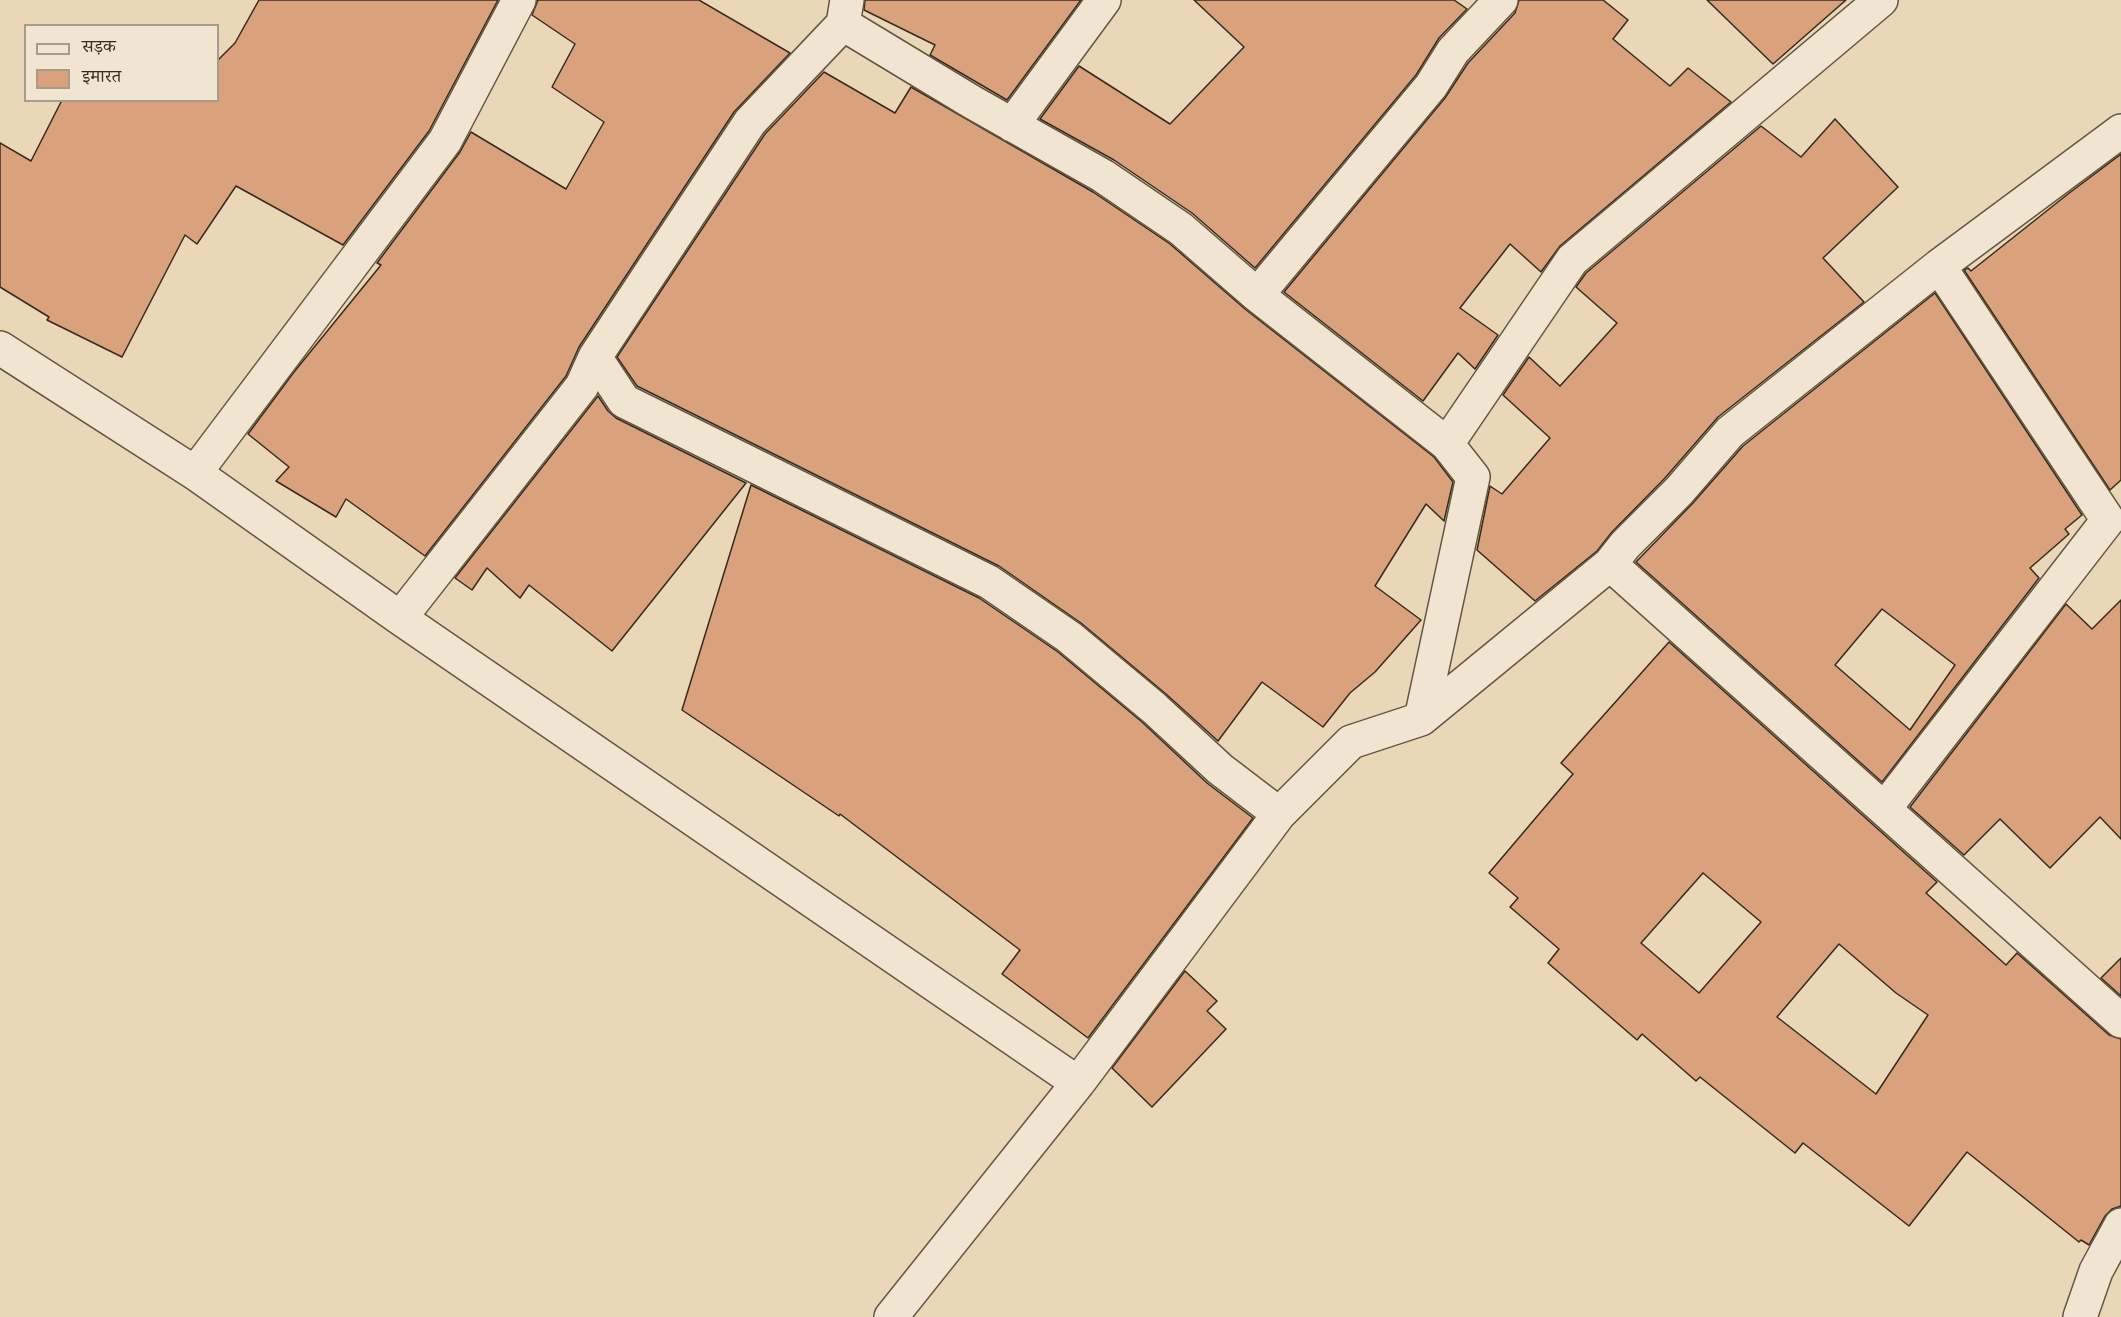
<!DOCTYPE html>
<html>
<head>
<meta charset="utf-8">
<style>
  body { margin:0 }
  #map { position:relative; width:2121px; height:1317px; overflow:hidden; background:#e9d7b8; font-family:"IM FELL French Canon","Noto Serif Devanagari",serif }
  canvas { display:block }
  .legend { position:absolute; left:24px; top:24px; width:195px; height:78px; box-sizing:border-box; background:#f1e5d1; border:2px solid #a79b89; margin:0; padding:8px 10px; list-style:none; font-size:18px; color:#372b1e }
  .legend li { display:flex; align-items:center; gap:12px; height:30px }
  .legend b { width:30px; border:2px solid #a79b89 }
</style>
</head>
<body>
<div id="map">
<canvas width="2121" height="1317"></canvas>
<ul class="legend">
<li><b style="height:8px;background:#f1e5d1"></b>सड़क</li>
<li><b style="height:16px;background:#d9a17c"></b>इमारत</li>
</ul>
</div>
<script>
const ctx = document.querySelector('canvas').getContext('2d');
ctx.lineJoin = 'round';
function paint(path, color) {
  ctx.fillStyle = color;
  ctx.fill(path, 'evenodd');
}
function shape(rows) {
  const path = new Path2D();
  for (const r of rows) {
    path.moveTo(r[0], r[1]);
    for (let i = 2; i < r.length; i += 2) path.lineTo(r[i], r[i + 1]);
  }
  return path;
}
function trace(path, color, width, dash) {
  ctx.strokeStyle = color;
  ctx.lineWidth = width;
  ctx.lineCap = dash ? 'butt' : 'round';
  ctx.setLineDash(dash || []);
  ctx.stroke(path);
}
const building = shape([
  [259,0,498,0,429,131,343,245,236,186,197,244,185,235,122,357,47,320,49,317,0,287,0,143,31,161,62,100,218,100,218,60,235,43,259,0],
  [538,0,699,0,790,53,734,112,579,347,566,376,425,556,346,499,336,517,276,481,289,467,248,434,294,372,381,265,377,263,460,152,471,132,566,189,604,122,552,87,575,44,532,15,538,0],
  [865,0,1081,0,1007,100,930,55,935,45,864,10,865,0],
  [1194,0,1454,0,1467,9,1439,38,1416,75,1255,268,1192,213,1114,160,1040,119,1079,66,1170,124,1244,47,1194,0],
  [1519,0,1603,0,1628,20,1613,39,1670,86,1688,68,1731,102,1560,246,1541,272,1510,244,1460,308,1498,335,1475,369,1458,353,1423,401,1284,292,1445,98,1468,63,1515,13,1519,0],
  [1707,0,1846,0,1773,64,1707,0],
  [824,72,895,113,911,87,1093,192,1170,244,1245,309,1434,457,1453,482,1444,521,1426,504,1375,586,1421,620,1375,672,1350,693,1323,727,1262,682,1218,741,1166,694,1081,623,999,566,637,386,617,357,765,134,824,72],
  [1835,119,1898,187,1823,258,1864,302,1718,417,1665,478,1612,532,1597,551,1535,601,1477,550,1490,486,1502,494,1550,438,1503,395,1529,357,1560,386,1617,323,1576,287,1586,273,1761,126,1801,157,1835,119],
  [2121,154,2121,480,2110,490,1964,270,1968,268,1971,271,2068,194,2121,154],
  [1935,293,2082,515,2065,529,2069,534,2030,568,2039,578,1882,782,1636,562,1693,503,1743,446,1935,293],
  [1882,609,1955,665,1910,730,1835,665,1882,609],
  [598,396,608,411,616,418,746,483,612,651,529,585,520,598,487,568,472,590,455,578,598,396],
  [751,485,979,598,1058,652,1142,722,1207,783,1253,818,1088,1038,1002,974,1020,950,840,814,839,816,682,710,751,485],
  [2121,600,2121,839,2100,817,2050,868,2000,819,1964,855,1910,807,2066,604,2092,629,2121,600],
  [1669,642,1937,882,1926,893,2006,965,2017,953,2109,1035,2121,1039,2121,1206,2112,1209,2105,1216,2089,1245,2081,1240,2079,1242,1967,1152,1909,1226,1803,1143,1795,1153,1700,1077,1696,1081,1642,1034,1637,1040,1548,963,1559,949,1510,907,1518,898,1489,873,1573,774,1561,763,1669,642],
  [1703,873,1761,922,1699,993,1641,943,1703,873],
  [1839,944,1896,993,1928,1015,1876,1094,1777,1017,1839,944],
  [2121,958,2121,996,2101,978,2121,958],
  [1185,971,1217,1001,1207,1011,1226,1029,1152,1107,1112,1068,1185,971]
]);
const minor = shape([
  [843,24,972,102,1103,176,1181,229,1257,295,1447,444,1473,477,1421,719],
  [1012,125,1104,0],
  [2121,131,1939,266,1730,432,1679,491,1625,545,1610,564,2121,1021],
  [1257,295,1431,86,1453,51,1501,0],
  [0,348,195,473,400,618,1078,1083],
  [595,357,624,401,989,582,1069,637,1154,708,1220,769,1279,814],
  [1447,444,1572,260,1881,0],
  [195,473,445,141,519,0],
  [400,618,582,386,595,357,750,122,843,24,847,0],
  [1885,808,2108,520,1939,266],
  [891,1317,1078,1083,1279,814,1351,742,1421,719,1610,564],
  [2080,1317,2096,1271,2121,1225]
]);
paint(building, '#d9a17c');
trace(building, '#372b1e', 1.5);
trace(minor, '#645644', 36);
trace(minor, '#f1e5d1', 33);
</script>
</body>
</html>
